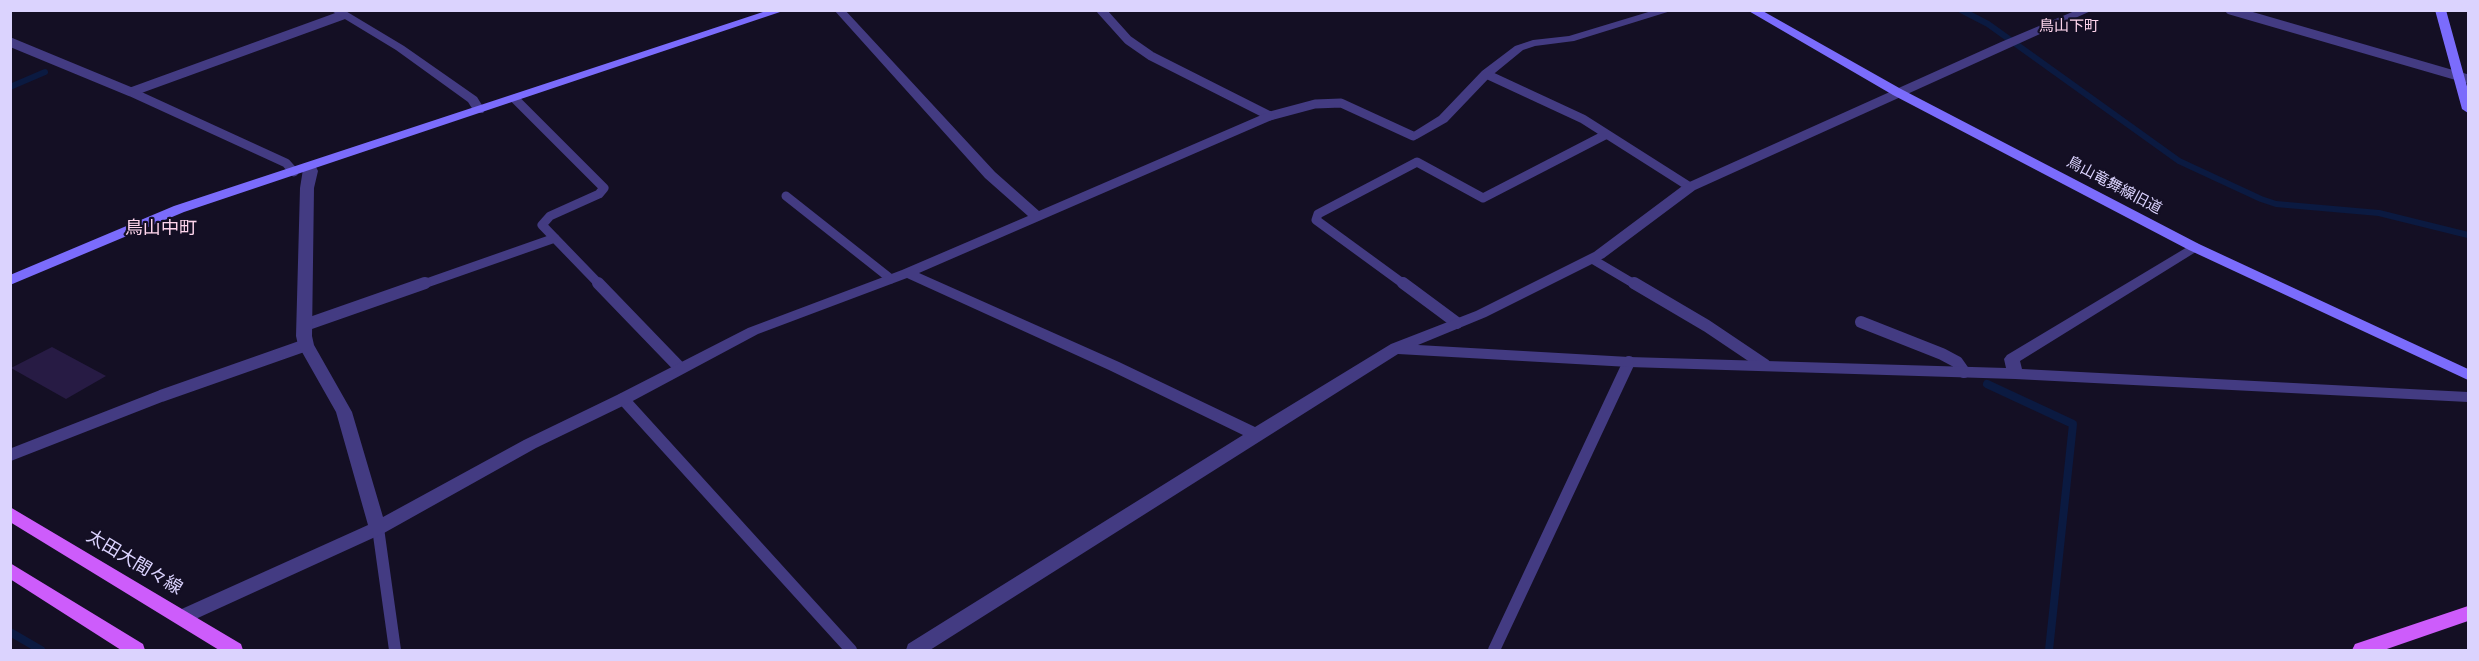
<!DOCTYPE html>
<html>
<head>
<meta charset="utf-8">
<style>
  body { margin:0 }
  #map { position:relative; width:2479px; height:661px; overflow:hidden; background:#140f24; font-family:Signika,sans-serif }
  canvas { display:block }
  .frame { position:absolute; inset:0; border:12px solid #dbd3fe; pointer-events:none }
</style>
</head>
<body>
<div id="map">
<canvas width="2479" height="661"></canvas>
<div class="frame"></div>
</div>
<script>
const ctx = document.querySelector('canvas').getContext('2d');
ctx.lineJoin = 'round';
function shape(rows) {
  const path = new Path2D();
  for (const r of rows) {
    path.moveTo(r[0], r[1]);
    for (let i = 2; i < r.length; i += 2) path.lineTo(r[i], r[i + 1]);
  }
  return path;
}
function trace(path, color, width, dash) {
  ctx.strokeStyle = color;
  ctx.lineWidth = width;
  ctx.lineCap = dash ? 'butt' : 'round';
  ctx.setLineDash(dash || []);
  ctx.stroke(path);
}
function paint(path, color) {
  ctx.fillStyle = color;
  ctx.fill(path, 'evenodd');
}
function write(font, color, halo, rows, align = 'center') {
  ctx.font = font + ' Signika,"Noto Sans JP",sans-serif';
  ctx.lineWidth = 4.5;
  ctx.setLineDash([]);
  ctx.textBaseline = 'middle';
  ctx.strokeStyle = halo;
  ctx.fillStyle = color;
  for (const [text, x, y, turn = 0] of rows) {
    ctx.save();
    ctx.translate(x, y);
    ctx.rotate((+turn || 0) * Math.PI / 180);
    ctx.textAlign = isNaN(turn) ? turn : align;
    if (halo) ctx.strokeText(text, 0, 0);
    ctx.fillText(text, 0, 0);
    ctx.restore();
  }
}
const streamFar1 = shape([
  [1961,10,1988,24,2179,161,2261,199,2276,204,2379,213,2468,235],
  [10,87,45,72]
]);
const stream = shape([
  [1987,384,2073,424,2049,650],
  [10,632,41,650]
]);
const building = shape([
  [52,347,106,376,66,399,11,368]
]);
const laneFar1 = shape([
  [1101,10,1128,40,1151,56,1270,116,1315,104,1341,103,1413,136],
  [2230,10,2468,79],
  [10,42,131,92,286,163,294,172],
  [1486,74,1583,119,1690,187],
  [131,92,343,15],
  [515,99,604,188,599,194,550,216,542,225,600,285],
  [786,196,891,279],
  [1592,259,1636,285],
  [421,285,555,238],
  [1405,285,1316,220,1318,214,1417,162,1483,198,1605,135]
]);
const lane = shape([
  [598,283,680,368],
  [1403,283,1457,323],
  [1634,283,1707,326,1765,365],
  [1861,322,1942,354,1957,362,1964,372],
  [305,325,425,283],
  [623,399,851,650],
  [10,455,161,396,306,345],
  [378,528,395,650],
  [1494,650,1629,362]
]);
const street = shape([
  [330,10,344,10,404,46,477,97,485,110,483,113,475,113,468,102,396,50,330,10],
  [834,10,845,10,995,172,1039,211,1266,113,1274,113,1276,116,1274,119,919,273,1119,362,1255,427,1391,344,1476,311,1594,252,1685,184,2001,42,2077,10,2093,10,1695,190,1604,258,1486,317,1418,345,1629,357,2006,368,2004,359,2007,355,2194,243,2199,244,2201,247,2199,250,2020,361,2022,369,2468,392,2468,402,2015,379,1629,367,1398,354,930,650,906,650,908,644,1243,435,1109,370,907,278,758,334,629,403,536,448,384,533,189,622,182,625,175,622,173,617,175,612,368,525,336,412,298,345,296,336,300,188,304,163,314,163,318,171,314,188,312,336,314,345,352,412,383,517,524,440,617,395,748,328,902,270,1028,216,985,178,834,10],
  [1655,10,1674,10,1574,41,1535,46,1523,50,1490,77,1447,122,1417,139,1413,140,1407,136,1439,116,1482,71,1515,46,1533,40,1569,36,1655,10]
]);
const secondary = shape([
  [769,10,786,10,184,212,10,285,10,275,174,206,769,10],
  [1747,10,1761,10,1901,89,2199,244,2468,369,2468,380,2189,250,1893,95,1747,10],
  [2435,10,2446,10,2468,90,2468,113,2462,109,2435,10]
]);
const primary = shape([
  [10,507,241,644,243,650,219,650,10,522,10,507],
  [10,563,143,644,145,650,121,650,10,579,10,563],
  [2468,606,2468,621,2384,650,2352,650,2355,644,2468,606]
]);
const farQuarternames = [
  ["鳥山下町",2069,27]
];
const streetNames = [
  ["鳥山竜舞線旧道",2114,186,28]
];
const quarterNames = [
  ["鳥山中町",161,229]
];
const nearStreetnames = [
  ["太田大間々線",134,563,31]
];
trace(streamFar1, '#0b1a41', 6);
trace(stream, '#0b1a41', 8);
paint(building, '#271b44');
trace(laneFar1, '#433b82', 9);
trace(lane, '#433b82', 12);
paint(street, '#433b82');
paint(secondary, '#7b6cfc');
paint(primary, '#cd5cfb');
write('15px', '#fed5ec', '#140f24', farQuarternames);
write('15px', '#dbd3fe', '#140f24', streetNames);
write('18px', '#fed5ec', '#140f24', quarterNames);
write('18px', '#dbd3fe', '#140f24', nearStreetnames);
</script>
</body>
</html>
